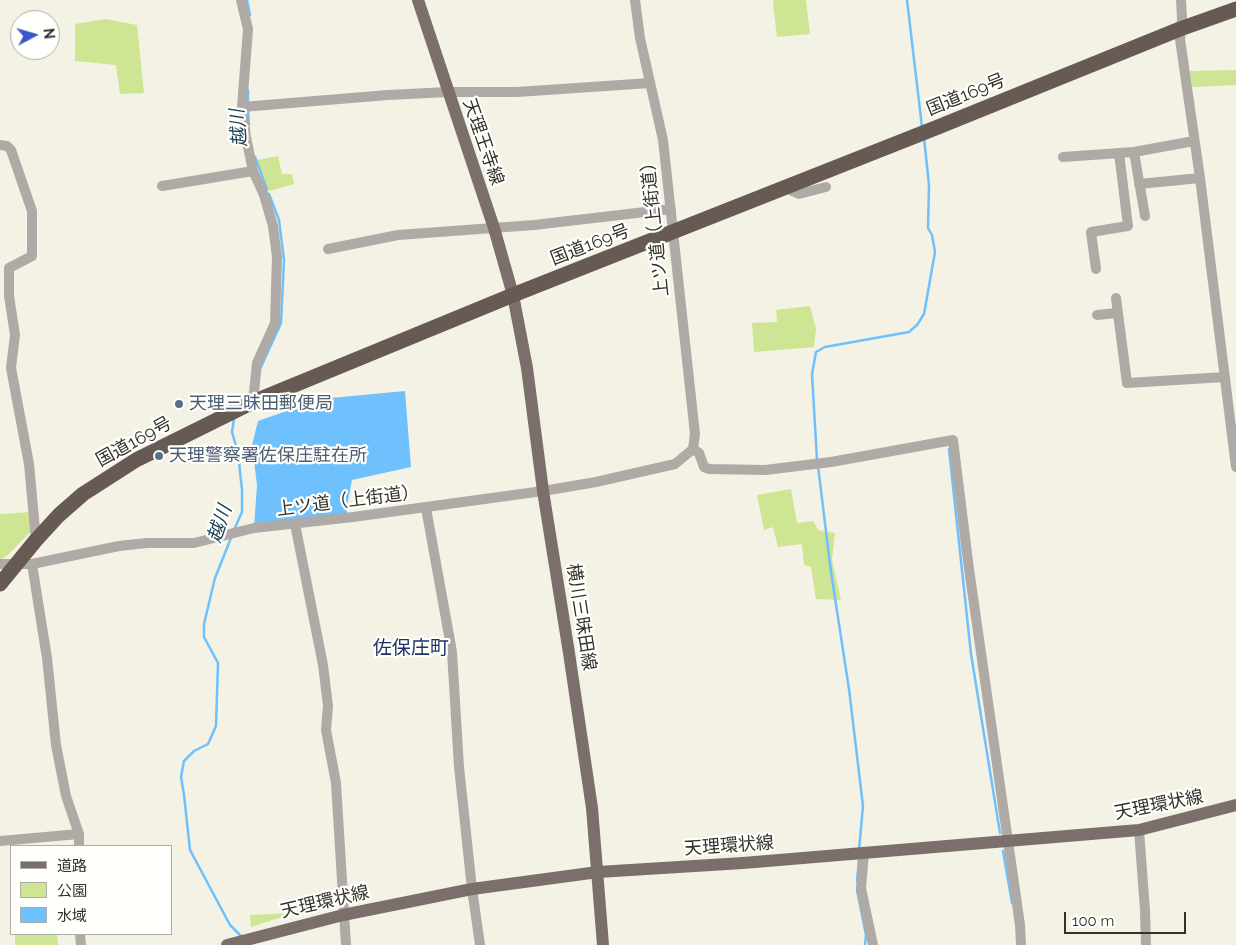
<!DOCTYPE html>
<html>
<head>
<meta charset="utf-8">
<style>
  body { margin:0 }
  #map { position:relative; width:1236px; height:945px; overflow:hidden; background:#f4f2e4; font-family:Raleway,"Noto Sans JP",sans-serif }
  canvas { display:block }
  .legend { position:absolute; left:10px; top:845px; width:162px; height:90px; box-sizing:border-box; background:#fffffc; border:1px solid #adada9; margin:0; padding:6px 9px; list-style:none; font-size:15px; color:#33322d }
  .legend li { display:flex; align-items:center; gap:10px; height:25px }
  .legend b { width:25px; border:1px solid #adada9 }
  .north { position:absolute; left:10px; top:10px; width:50px; height:50px; box-sizing:border-box; background:#fffffc; border:1px solid #adada9; border-radius:50%; rotate:84deg; font-size:14px; font-weight:700; line-height:20px; text-align:center; color:#33322d }
  .north::after { content:''; display:block; margin:auto; width:18px; height:22px; background:#3a56c8; clip-path:polygon(50% 0,100% 100%,50% 72%,0 100%) }
  .scale { position:absolute; left:1064px; top:912px; width:122px; height:22px; box-sizing:border-box; border:2px solid #33322d; border-top:0; padding-left:6px; font-size:15px; line-height:18px; white-space:nowrap; color:#33322d; -webkit-text-stroke:4px #fffffc; paint-order:stroke }
</style>
</head>
<body>
<div id="map">
<canvas width="1236" height="945"></canvas>
<ul class="legend">
<li><b style="height:6px;background:#7a6f6a"></b>道路</li>
<li><b style="height:14px;background:#cee593"></b>公園</li>
<li><b style="height:14px;background:#6ec1fc"></b>水域</li>
</ul>
<div class="north">N</div>
<div class="scale">100 m</div>
</div>
<script>
const ctx = document.querySelector('canvas').getContext('2d');
ctx.lineJoin = 'round';
function paint(path, color) {
  ctx.fillStyle = color;
  ctx.fill(path, 'evenodd');
}
function shape(rows) {
  const path = new Path2D();
  for (const r of rows) {
    path.moveTo(r[0], r[1]);
    for (let i = 2; i < r.length; i += 2) path.lineTo(r[i], r[i + 1]);
  }
  return path;
}
function trace(path, color, width, dash) {
  ctx.strokeStyle = color;
  ctx.lineWidth = width;
  ctx.lineCap = dash ? 'butt' : 'round';
  ctx.setLineDash(dash || []);
  ctx.stroke(path);
}
function write(font, color, halo, rows, align = 'center') {
  ctx.font = font + ' Raleway,"Noto Sans JP",sans-serif';
  ctx.lineWidth = 4.5;
  ctx.setLineDash([]);
  ctx.textBaseline = 'middle';
  ctx.strokeStyle = halo;
  ctx.fillStyle = color;
  for (const [text, x, y, turn = 0] of rows) {
    ctx.save();
    ctx.translate(x, y);
    ctx.rotate((+turn || 0) * Math.PI / 180);
    ctx.textAlign = isNaN(turn) ? turn : align;
    if (halo) ctx.strokeText(text, 0, 0);
    ctx.fillText(text, 0, 0);
    ctx.restore();
  }
}
const green = shape([
  [774,0,806,0,810,34,777,37,773,4],
  [105,19,137,25,144,93,120,94,116,65,75,61,75,24],
  [1236,70,1236,85,1192,87,1190,71],
  [278,156,282,174,292,174,294,184,269,191,257,160],
  [810,306,816,329,814,347,754,352,752,323,777,322,776,310],
  [791,489,797,523,813,521,818,530,835,533,832,560,841,600,816,599,811,567,804,565,802,544,778,547,773,527,764,530,757,495],
  [31,512,33,529,9,554,0,560,0,514],
  [294,913,251,927,250,915],
  [15,934,57,934,58,945,15,945]
]);
const water = shape([
  [405,391,411,467,352,480,347,506,347,518,254,528,257,485,252,445,258,421,321,399]
]);
const stream = shape([
  [247,0,250,15],
  [907,0,922,127],
  [248,90,248,105],
  [248,110,249,125],
  [255,157,267,189],
  [261,367,281,323,284,260,279,220,269,194],
  [949,449,971,654,1000,833],
  [817,460,812,374,816,352,825,347,909,332,917,325,924,314,935,252,932,235,928,228,929,185,924,138],
  [818,466,831,572,849,689,863,806,859,850],
  [234,530,242,512,242,490,238,453,232,432,234,419],
  [231,538,215,578,204,624,204,637,218,663,216,726,208,744,194,751,184,761,181,777,184,795,190,850,230,925,242,937],
  [1003,851,1012,903],
  [857,882,859,858],
  [857,890,866,935,865,945]
]);
const minor = shape([
  [241,0,248,29,242,107,246,137,253,171,264,195,273,226,277,257,275,323,257,363,253,402],
  [635,0,640,38,663,140,695,434,693,449],
  [1181,0,1182,19,1180,39,1200,178,1236,467],
  [242,107,388,95,448,92,517,92,650,83],
  [0,145,7,146,11,150,32,211,32,256,9,268,9,296,15,335,11,368,29,464,36,540],
  [1134,152,1145,216],
  [1063,157,1134,152,1194,141],
  [1139,184,1200,178],
  [790,185,792,191,799,194,826,187],
  [162,186,253,171],
  [328,249,398,235,534,225,671,209],
  [1096,269,1091,232,1128,226,1119,153],
  [1116,298,1127,383,1225,377],
  [1097,315,1117,313],
  [426,508,452,652,459,767,472,889,480,945],
  [295,524,323,665,328,706,326,730,336,783,346,945],
  [0,564,32,564,119,546,147,543,194,543,254,528,353,517,543,491,596,482,675,464,693,449,699,453,704,467,709,469,765,470,831,462,953,440,969,569,1020,925,1021,945],
  [32,564,47,658,56,745,66,796,79,834,79,846],
  [1139,830,1145,910,1146,945],
  [0,841,79,834],
  [864,853,861,888,873,945],
  [80,934,81,945]
]);
const major = shape([
  [418,0,494,228,513,295,527,368,543,491,569,653,592,808,603,945],
  [227,945,343,915,472,889,598,872,743,863,1139,830,1236,805]
]);
const highway = shape([
  [0,584,36,540,59,515,83,494,136,460,253,402,513,295,938,127,1180,29,1236,9]
]);
const markers = [
  [179,404,5,"#5c6f8a"],
  [159,456,5,"#5c6f8a"]
];
const streetNames = [
  ["国道169号",966,95,-22],
  ["天理王寺線",483,142,71],
  ["上ツ道（上街道）",655,225,-96],
  ["国道169号",590,245,-21],
  ["国道169号",134,442,-29],
  ["上ツ道（上街道）",348,501,-7],
  ["横川三昧田線",581,617,81],
  ["天理環状線",1159,805,-11],
  ["天理環状線",729,846,-4],
  ["天理環状線",325,902,-13]
];
const serviceNames = [
  ["天理三昧田郵便局",189,404],
  ["天理警察署佐保庄駐在所",169,456]
];
const waterNames = [
  ["越川",239,128,-95],
  ["越川",220,524,-72]
];
const neighbourhoodNames = [
  ["佐保庄町",411,648]
];
paint(green, '#cee593');
paint(water, '#6ec1fc');
trace(stream, '#6ec1fc', 2.5);
trace(minor, '#b0aaa7', 10);
trace(major, '#7a6f6a', 12);
trace(highway, '#675a55', 15);
for (const [x, y, r, color] of markers) {
  const dot = new Path2D();
  dot.arc(x, y, r, 0, 2 * Math.PI);
  ctx.fillStyle = color;
  ctx.fill(dot);
  trace(dot, '#fffffc', 2);
}
write('18px', '#33322d', '#fffffc', streetNames);
write('18px', '#4e5e75', '#fffffc', serviceNames, 'left');
write('italic 19px', '#1d4059', '#fffffc', waterNames);
write('19px', '#213169', '#fffffc', neighbourhoodNames);
</script>
</body>
</html>
